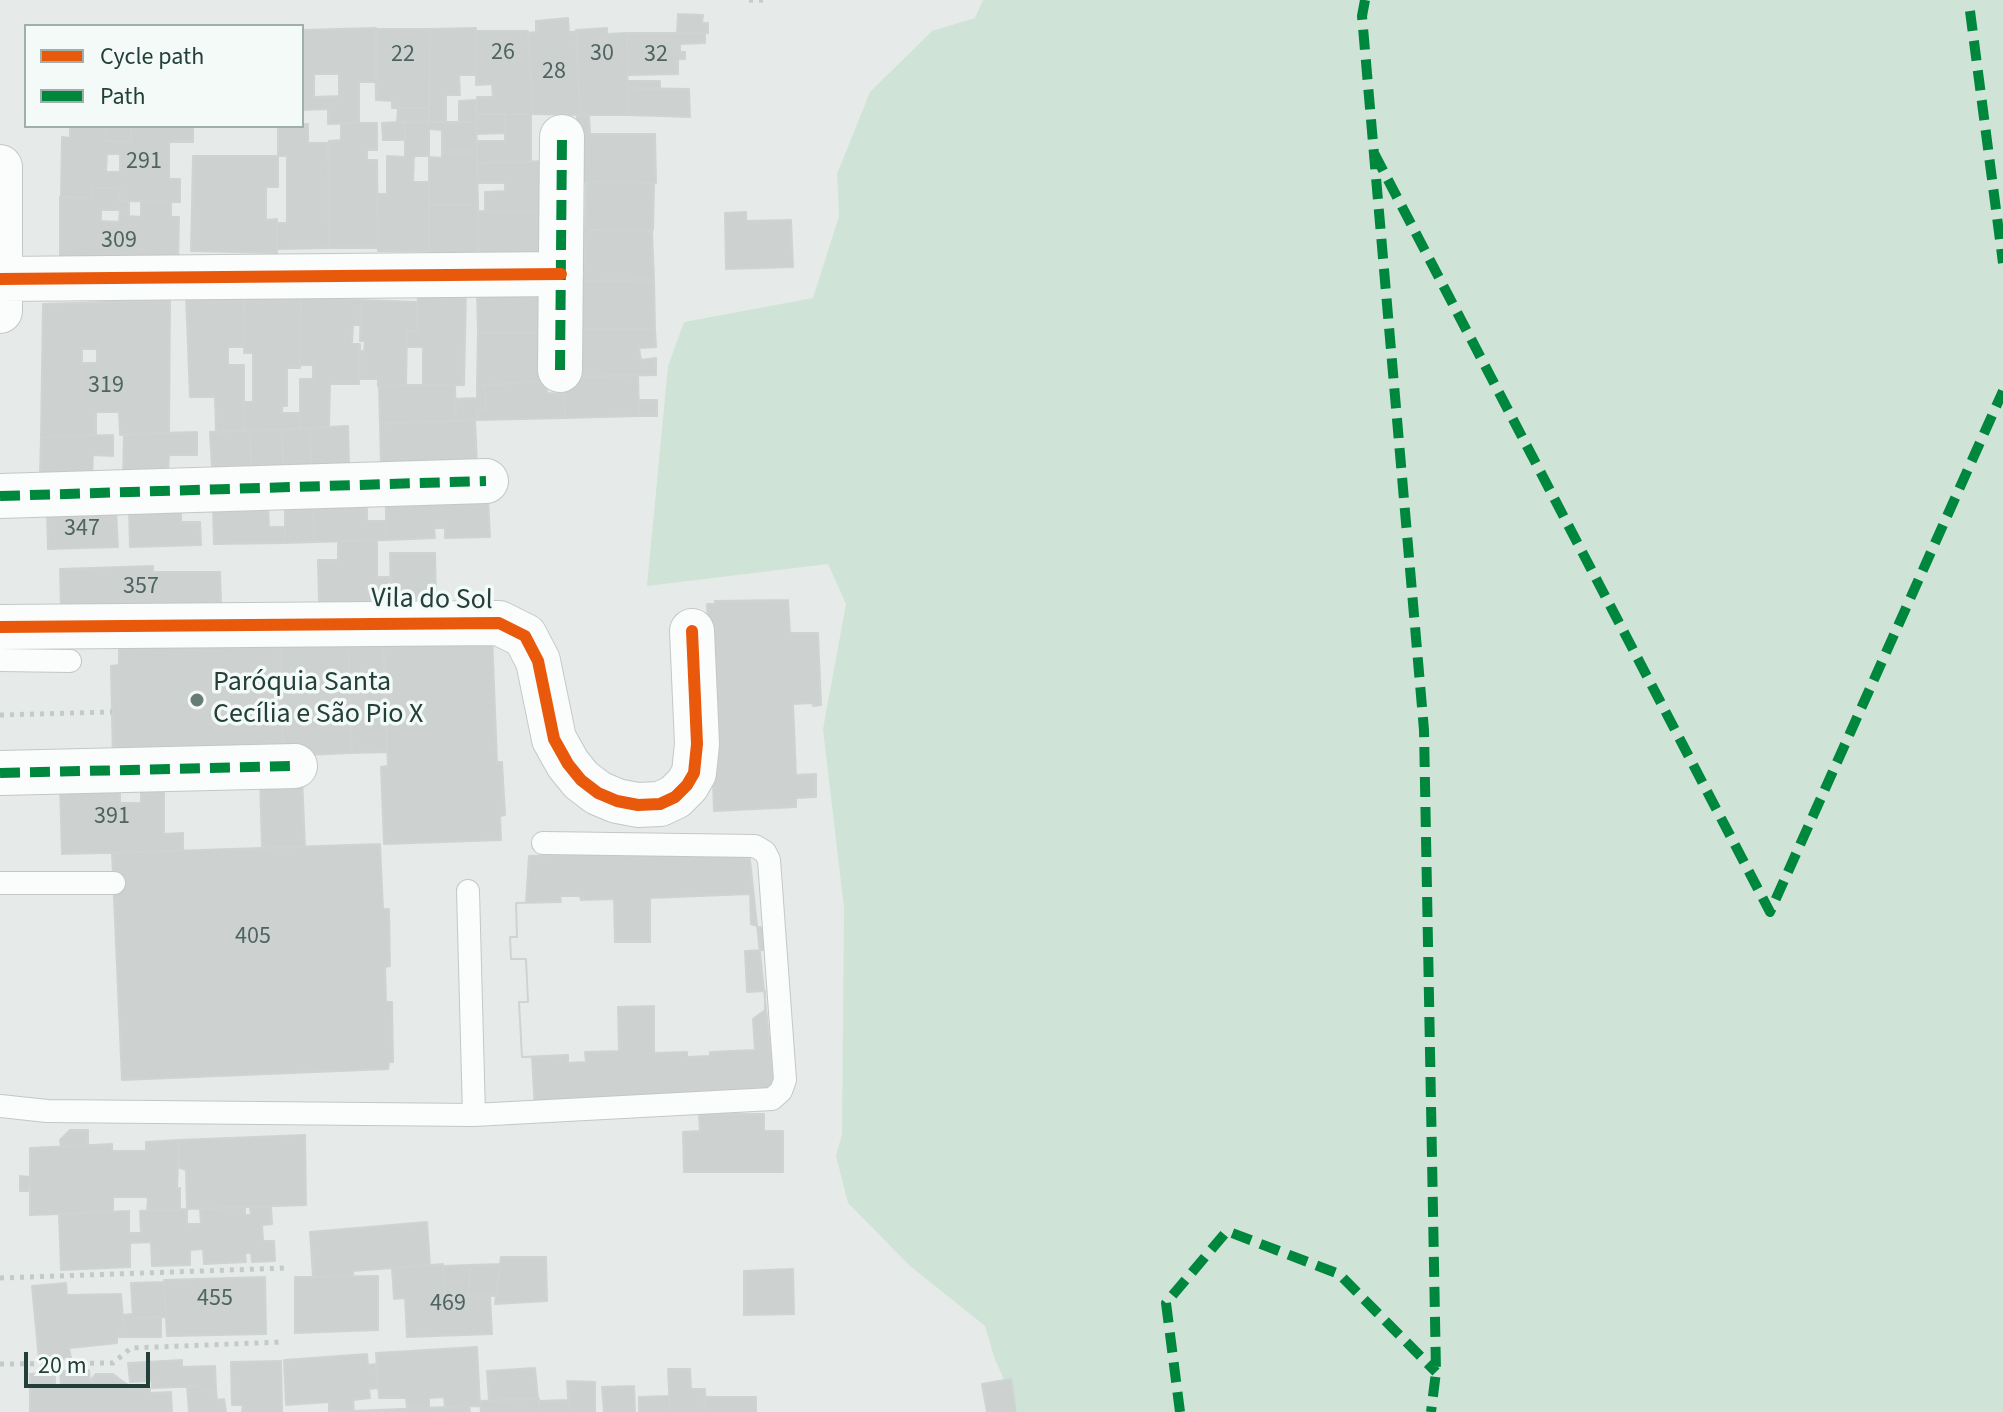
<!DOCTYPE html>
<html>
<head>
<meta charset="utf-8">
<style>
  body { margin:0 }
  #map { position:relative; width:2003px; height:1412px; overflow:hidden; background:#e6ebe9; font-family:"Source Sans 3",sans-serif }
  canvas { display:block }
  .legend { position:absolute; left:24px; top:24px; width:280px; height:104px; box-sizing:border-box; background:#f4faf7; border:2px solid #a0afab; margin:0; padding:10px 14px; list-style:none; font-size:24px; color:#233f3a }
  .legend li { display:flex; align-items:center; gap:16px; height:40px }
  .legend b { width:40px; border:2px solid #a0afab }
  .scale { position:absolute; left:24px; top:1352px; width:126px; height:36px; box-sizing:border-box; border:4px solid #233f3a; border-top:0; padding-left:10px; font-size:24px; line-height:28px; white-space:nowrap; color:#233f3a; -webkit-text-stroke:6px #f4faf7; paint-order:stroke }
</style>
</head>
<body>
<div id="map">
<canvas width="2003" height="1412"></canvas>
<ul class="legend">
<li><b style="height:10px;background:#e8590c"></b>Cycle path</li>
<li><b style="height:10px;background:#00873e"></b>Path</li>
</ul>
<div class="scale">20 m</div>
</div>
<script>
const ctx = document.querySelector('canvas').getContext('2d');
ctx.lineJoin = 'round';
function paint(path, color) {
  ctx.fillStyle = color;
  ctx.fill(path, 'evenodd');
}
function shape(rows) {
  const path = new Path2D();
  for (const r of rows) {
    path.moveTo(r[0], r[1]);
    for (let i = 2; i < r.length; i += 2) path.lineTo(r[i], r[i + 1]);
  }
  return path;
}
function trace(path, color, width, dash) {
  ctx.strokeStyle = color;
  ctx.lineWidth = width;
  ctx.lineCap = dash ? 'butt' : 'round';
  ctx.setLineDash(dash || []);
  ctx.stroke(path);
}
function write(font, color, halo, rows, align = 'center') {
  ctx.font = font + ' "Source Sans 3",sans-serif';
  ctx.lineWidth = 7;
  ctx.setLineDash([]);
  ctx.textBaseline = 'middle';
  ctx.strokeStyle = halo;
  ctx.fillStyle = color;
  for (const [text, x, y, turn = 0] of rows) {
    ctx.save();
    ctx.translate(x, y);
    ctx.rotate((+turn || 0) * Math.PI / 180);
    ctx.textAlign = isNaN(turn) ? turn : align;
    if (halo) ctx.strokeText(text, 0, 0);
    ctx.fillText(text, 0, 0);
    ctx.restore();
  }
}
const green = shape([
  [983,0,2003,0,2003,1412,1018,1412,994,1357,985,1326,910,1266,848,1203,836,1156,842,1134,844,908,823,729,846,604,828,564,647,586,668,366,684,322,813,298,839,216,837,174,870,92,932,31,975,18]
]);
const building = shape([
  [678,14,703,15,702,23,708,23,708,33,677,33,678,14],
  [568,18,569,32,576,32,580,115,533,114,528,33,536,32,536,21,568,18],
  [376,28,376,82,359,82,359,123,328,124,328,109,302,110,302,30,376,28],
  [314,74,339,74,339,96,314,97,314,74],
  [476,28,476,75,459,75,460,95,446,95,446,122,429,122,430,29,476,28],
  [607,28,607,34,627,33,628,115,580,115,576,30,607,28],
  [375,29,430,29,429,108,392,108,392,101,376,100,375,29],
  [476,31,528,31,533,114,477,114,477,97,493,97,492,84,476,85,476,31],
  [627,33,705,33,705,43,680,44,680,52,685,52,685,59,678,59,678,74,628,75,627,33],
  [628,81,660,81,660,89,628,88,628,81],
  [628,88,689,89,690,117,628,115,628,88],
  [476,100,476,122,459,122,459,101,476,100],
  [398,108,429,108,429,122,397,122,398,108],
  [477,114,505,114,505,133,477,134,477,114],
  [505,114,531,114,531,162,477,163,477,141,505,141,505,114],
  [577,114,589,114,590,134,577,134,577,114],
  [397,122,405,123,405,140,383,140,382,123,397,122],
  [429,122,429,156,414,156,413,182,429,182,429,251,378,251,377,194,387,194,387,156,405,157,405,123,429,122],
  [429,122,476,122,477,152,442,152,442,130,429,129,429,122],
  [341,123,377,123,377,150,367,150,367,160,377,160,378,248,329,248,329,141,341,140,341,123],
  [302,124,308,124,308,143,328,143,329,248,277,249,277,223,287,223,287,156,278,156,278,126,302,124],
  [131,126,193,126,193,142,169,142,169,179,180,179,180,202,119,201,120,188,92,188,92,198,61,197,62,137,70,138,70,127,106,127,106,141,131,142,131,126],
  [107,154,120,154,120,172,106,172,107,154],
  [131,126,131,142,106,141,106,127,131,126],
  [579,134,655,134,656,183,579,182,579,134],
  [442,152,477,152,478,205,429,205,429,157,442,158,442,152],
  [193,156,278,156,278,187,266,187,266,220,277,219,277,253,191,251,193,156],
  [552,161,551,211,485,212,485,192,505,191,505,183,478,183,477,163,552,161],
  [586,182,654,183,653,230,585,230,586,182],
  [92,188,120,188,119,201,129,201,129,216,141,217,141,201,171,202,171,217,179,217,178,262,60,263,60,197,92,198,92,188],
  [101,210,120,210,119,222,101,221,101,210],
  [429,205,478,205,478,254,429,254,429,205],
  [478,211,549,212,548,262,479,258,478,211],
  [746,212,746,221,791,220,793,267,726,269,725,213,746,212],
  [585,230,652,231,654,280,583,281,585,230],
  [654,280,655,329,581,329,583,281,654,280],
  [466,291,464,385,423,385,423,347,407,347,407,331,417,331,418,292,466,291],
  [477,291,549,291,548,333,478,333,477,291],
  [244,293,244,347,228,347,228,365,244,365,244,431,216,432,215,397,190,397,186,296,244,293],
  [333,295,335,299,361,300,360,325,353,325,352,344,360,344,359,384,330,384,329,427,300,429,300,379,313,379,313,365,300,365,301,296,333,295],
  [301,296,300,368,287,368,287,406,282,406,282,413,299,413,300,429,244,431,244,402,253,402,253,353,244,353,245,298,301,296],
  [170,300,169,433,120,435,119,412,96,412,96,435,41,437,43,304,170,300],
  [82,349,97,349,97,363,82,363,82,349],
  [361,300,417,302,417,331,407,331,406,385,378,386,378,379,359,379,359,351,364,351,365,341,360,341,361,300],
  [581,329,655,329,656,347,639,348,641,360,656,358,656,375,579,377,581,329],
  [478,333,548,333,547,381,477,386,478,333],
  [638,375,639,416,565,418,564,377,638,375],
  [547,381,547,393,564,394,565,418,477,420,477,410,486,410,485,385,547,381],
  [406,385,455,385,456,421,380,424,379,386,406,385],
  [485,385,486,410,477,410,477,420,456,421,454,399,477,398,477,386,485,385],
  [638,400,657,400,657,416,639,416,638,400],
  [475,420,477,463,381,465,380,424,475,420],
  [348,426,349,465,311,465,310,428,348,426],
  [310,428,311,465,283,466,282,429,310,428],
  [282,429,283,466,251,466,250,430,282,429],
  [250,430,251,472,212,468,210,432,250,430],
  [197,432,197,455,169,455,168,476,123,476,124,434,197,432],
  [113,435,113,456,93,455,92,479,40,473,41,437,113,435],
  [488,498,490,537,445,538,445,528,434,528,435,538,386,540,386,501,488,498],
  [367,501,367,521,386,521,386,540,314,542,313,503,367,501],
  [313,503,314,542,285,543,285,504,313,503],
  [268,504,269,527,285,527,285,543,214,544,213,506,268,504],
  [181,507,181,522,200,522,201,545,130,547,129,510,181,507],
  [116,510,118,547,48,549,47,513,116,510],
  [377,540,377,577,391,577,391,601,319,602,318,560,338,560,338,541,377,540],
  [390,553,435,553,436,600,391,601,390,553],
  [153,566,153,572,220,572,221,603,61,608,60,569,153,566],
  [788,600,790,633,818,633,821,705,813,706,813,703,793,704,796,775,816,774,816,797,796,798,796,807,714,811,707,604,715,604,715,601,788,600],
  [492,634,497,762,502,762,505,815,500,816,501,840,384,844,381,767,388,766,383,635,492,634],
  [348,635,383,635,387,752,352,753,348,635],
  [348,635,352,753,283,756,280,643,348,635],
  [280,643,283,756,113,761,111,666,119,665,119,649,125,649,125,647,280,643],
  [302,777,305,847,262,848,260,778,302,777],
  [164,781,164,834,183,833,183,851,62,854,60,785,120,783,120,803,141,803,141,782,164,781],
  [380,844,383,909,389,909,390,966,385,967,386,1002,392,1002,393,1062,389,1062,388,1069,122,1080,112,853,380,844],
  [718,850,749,851,775,1092,535,1110,532,1057,522,1057,519,1002,528,1002,526,959,511,959,510,937,517,937,516,903,526,903,529,856,718,850],
  [750,894,751,924,763,928,764,950,745,951,747,992,765,991,765,1010,753,1019,755,1050,710,1052,710,1056,687,1057,687,1052,654,1053,654,1006,618,1007,619,1051,585,1052,586,1062,568,1063,568,1055,522,1057,519,1002,528,1002,526,959,511,959,510,937,517,937,516,903,561,902,560,896,580,896,581,900,614,899,615,942,650,942,650,898,750,894],
  [699,1114,764,1114,764,1131,783,1131,783,1172,684,1172,683,1132,700,1131,699,1114],
  [70,1130,88,1130,88,1145,61,1147,60,1140,70,1130],
  [305,1135,306,1205,187,1209,186,1170,180,1168,179,1140,305,1135],
  [179,1140,177,1188,180,1188,180,1210,147,1211,148,1197,113,1197,113,1212,30,1215,30,1148,112,1144,112,1151,146,1151,146,1142,179,1140],
  [20,1176,30,1177,29,1191,20,1191,20,1176],
  [245,1207,245,1215,251,1215,250,1207,271,1207,272,1224,262,1225,263,1241,274,1241,275,1261,252,1262,251,1253,245,1253,246,1262,204,1264,203,1249,190,1250,190,1265,152,1266,151,1242,130,1243,130,1267,61,1270,59,1214,129,1211,129,1233,141,1233,140,1211,187,1209,187,1224,201,1224,200,1209,245,1207],
  [427,1222,430,1265,353,1271,353,1276,313,1277,310,1232,427,1222],
  [501,1257,546,1257,547,1301,495,1304,501,1257],
  [443,1264,445,1295,490,1296,492,1334,407,1337,405,1298,394,1299,392,1268,443,1264],
  [500,1264,496,1296,469,1296,470,1265,500,1264],
  [470,1265,469,1296,445,1295,443,1266,470,1265],
  [793,1269,794,1314,744,1315,744,1271,793,1269],
  [378,1276,378,1330,295,1333,295,1277,378,1276],
  [265,1277,266,1334,167,1336,164,1280,265,1277],
  [164,1282,166,1317,133,1318,131,1283,164,1282],
  [66,1283,67,1295,121,1294,124,1331,117,1331,117,1343,69,1348,71,1358,39,1360,32,1286,66,1283],
  [132,1314,133,1318,161,1317,161,1337,117,1337,117,1331,124,1331,123,1315,132,1314],
  [477,1347,480,1406,445,1407,444,1397,429,1398,429,1408,407,1408,406,1398,379,1398,376,1353,477,1347],
  [367,1354,368,1365,376,1364,378,1388,369,1389,370,1398,353,1400,354,1411,329,1411,329,1402,286,1405,284,1360,367,1354],
  [182,1360,182,1367,215,1366,216,1390,200,1391,200,1386,152,1388,152,1381,130,1382,128,1363,182,1360],
  [281,1361,282,1412,242,1412,243,1405,232,1405,231,1362,281,1361],
  [535,1368,538,1399,489,1400,487,1371,535,1368],
  [668,1369,690,1369,691,1389,705,1389,705,1412,670,1412,668,1369],
  [89,1370,90,1381,96,1374,113,1374,132,1388,150,1388,150,1393,171,1392,172,1412,30,1412,30,1374,55,1372,55,1386,61,1385,60,1371,89,1370],
  [1011,1379,1016,1412,987,1412,982,1384,1011,1379],
  [567,1381,595,1382,595,1412,569,1412,567,1381],
  [187,1386,200,1386,200,1391,216,1390,217,1400,224,1399,226,1412,189,1412,187,1386],
  [634,1386,635,1412,604,1412,602,1387,634,1386],
  [669,1396,670,1412,639,1412,639,1397,669,1396],
  [704,1397,756,1397,756,1412,705,1412,704,1397],
  [539,1399,539,1412,481,1412,480,1401,539,1399],
  [569,1400,569,1412,539,1412,538,1401,569,1400],
  [469,1406,470,1412,354,1412,354,1411,469,1406]
]);
const path = shape([
  [749,0,765,0],
  [0,715,112,712],
  [0,1278,287,1268],
  [0,1364,113,1363,131,1348,282,1342]
]);
const lane = shape([
  [0,660,70,661],
  [0,883,114,883],
  [468,891,474,1115],
  [0,1106,47,1111,474,1115,772,1099,781,1091,785,1080,769,860,765,852,755,846,543,843]
]);
const street = shape([
  [0,167,0,311],
  [0,279,561,274],
  [560,370,562,137],
  [0,496,486,481],
  [0,627,499,623,525,636,538,661,554,739,568,764,581,780,598,793,617,801,638,805,660,804,675,797,687,785,694,773,697,744,692,631],
  [0,773,295,766]
]);
const quiet = shape([
  [1365,0,1362,16,1424,730,1436,1372,1431,1412],
  [1970,11,2003,263],
  [1374,153,1770,912,2003,391],
  [560,370,562,137],
  [0,496,486,481],
  [0,773,295,766],
  [1180,1412,1166,1303,1227,1231,1339,1274,1436,1372]
]);
const cycleway = shape([
  [0,279,561,274],
  [0,627,499,623,525,636,538,661,554,739,568,764,581,780,598,793,617,801,638,805,660,804,675,797,687,785,694,773,697,744,692,631]
]);
const markers = [
  [197,700,8,"#677b77"]
];
const numberNames = [
  ["26",503,54],
  ["30",602,55],
  ["22",403,56],
  ["32",656,56],
  ["28",554,73],
  ["291",144,163],
  ["309",119,242],
  ["319",106,387],
  ["347",82,530],
  ["357",141,588],
  ["391",112,818],
  ["405",253,938],
  ["455",215,1300],
  ["469",448,1305]
];
const streetNames = [
  ["Vila do Sol",432,601,1]
];
const poiNames = [
  ["Paróquia Santa",213,684],
  ["Cecília e São Pio X",213,716]
];
paint(green, '#cfe4d7');
paint(building, '#cdd2d0');
trace(building, '#cfd4d2', 2);
trace(lane, '#c3c8c6', 24);
trace(street, '#c3c8c6', 46);
trace(path, '#c2cbc9', 5, [4, 6]);
trace(lane, '#fbfcfc', 22);
trace(street, '#fbfcfc', 44);
trace(quiet, '#00873e', 10, [20, 10]);
trace(cycleway, '#e8590c', 12);
for (const [x, y, r, color] of markers) {
  const dot = new Path2D();
  dot.arc(x, y, r, 0, 2 * Math.PI);
  ctx.fillStyle = color;
  ctx.fill(dot);
  trace(dot, '#f4faf7', 3);
}
write('24px', '#4e6460', null, numberNames);
write('28px', '#233f3a', '#f4faf7', streetNames);
write('28px', '#233f3a', '#f4faf7', poiNames, 'left');
</script>
</body>
</html>
